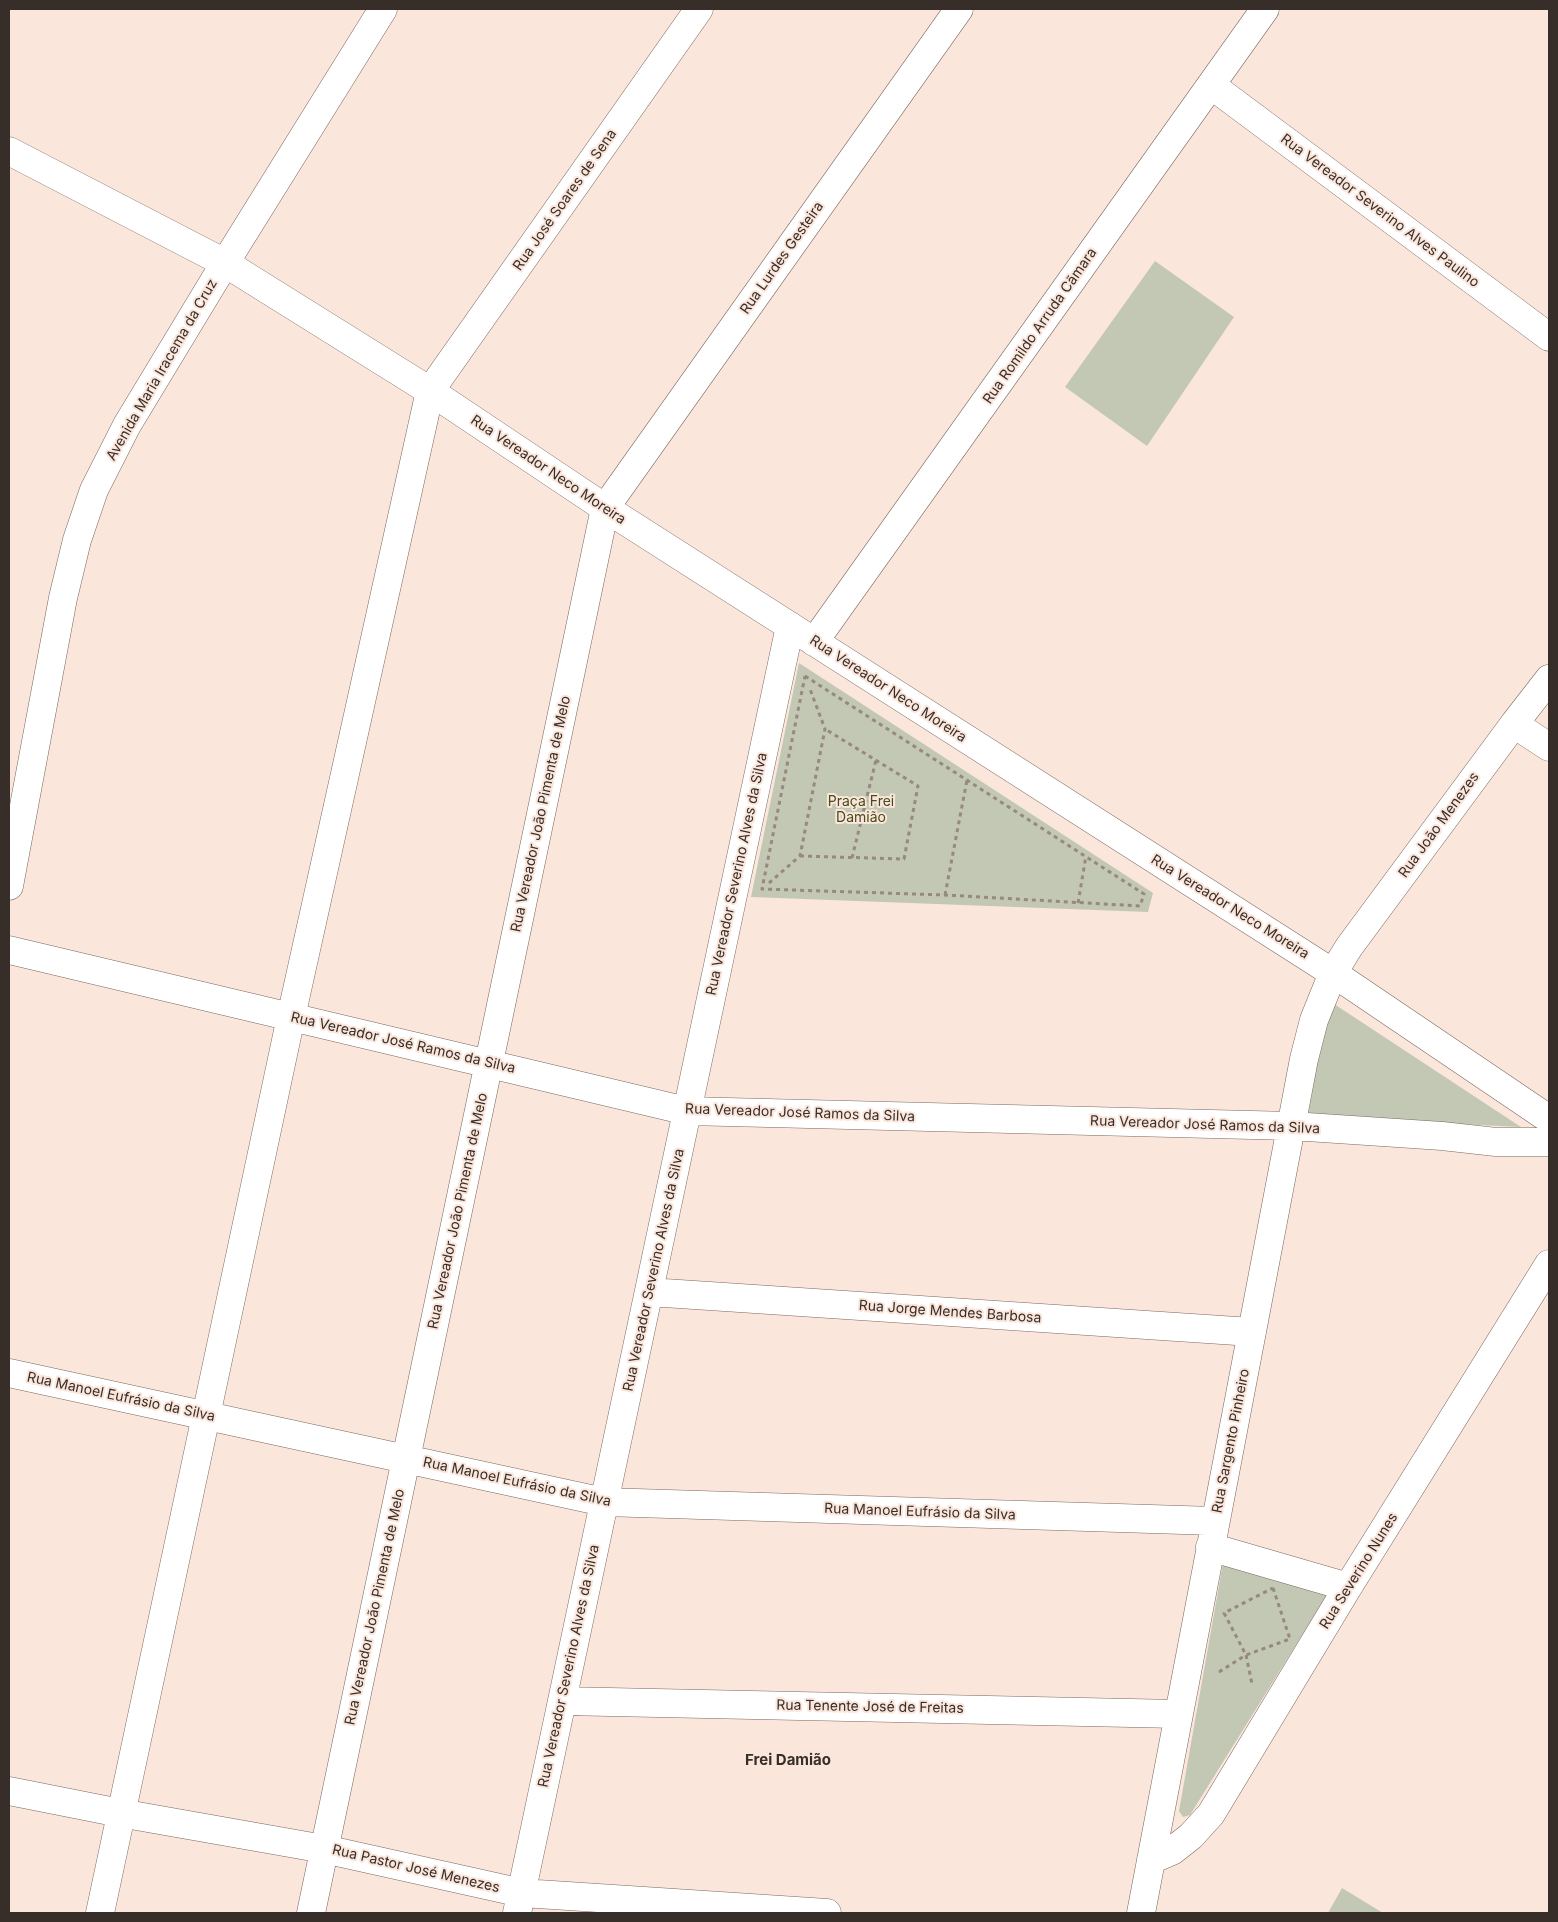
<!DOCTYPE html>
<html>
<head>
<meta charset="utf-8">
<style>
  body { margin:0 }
  #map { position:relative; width:1558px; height:1922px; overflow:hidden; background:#fbe6db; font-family:Inter,sans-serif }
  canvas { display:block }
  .frame { position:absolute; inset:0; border:10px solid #372e2a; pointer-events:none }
</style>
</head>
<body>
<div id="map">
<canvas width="1558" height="1922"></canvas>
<div class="frame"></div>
</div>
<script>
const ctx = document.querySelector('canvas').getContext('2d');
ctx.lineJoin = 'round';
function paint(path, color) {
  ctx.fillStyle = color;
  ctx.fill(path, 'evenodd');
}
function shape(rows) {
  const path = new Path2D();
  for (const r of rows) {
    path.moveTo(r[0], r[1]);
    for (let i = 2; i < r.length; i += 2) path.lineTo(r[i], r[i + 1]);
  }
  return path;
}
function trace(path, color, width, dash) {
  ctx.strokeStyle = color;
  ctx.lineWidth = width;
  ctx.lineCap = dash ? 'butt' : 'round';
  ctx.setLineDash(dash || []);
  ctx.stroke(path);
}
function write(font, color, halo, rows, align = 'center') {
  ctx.font = font + ' Inter,sans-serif';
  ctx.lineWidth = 4;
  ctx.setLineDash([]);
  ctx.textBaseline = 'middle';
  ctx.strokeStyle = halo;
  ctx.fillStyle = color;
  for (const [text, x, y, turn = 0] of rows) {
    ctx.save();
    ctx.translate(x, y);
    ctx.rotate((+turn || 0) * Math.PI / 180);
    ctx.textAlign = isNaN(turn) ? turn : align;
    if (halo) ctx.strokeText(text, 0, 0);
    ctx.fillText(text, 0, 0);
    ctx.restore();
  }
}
const green = shape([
  [1155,261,1234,317,1147,446,1065,387],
  [799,663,1153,893,1148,912,751,897],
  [1328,1000,1521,1127,1308,1117],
  [1223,1563,1327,1595,1190,1815,1183,1817,1179,1811],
  [1342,1888,1383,1913,1328,1913]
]);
const path = shape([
  [805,676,1144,894,1140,906,945,895,762,889,805,676],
  [800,856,904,859,918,786,825,729],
  [852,858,876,760],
  [769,883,800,856,825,729,810,689],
  [945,895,967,780],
  [1078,903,1086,856],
  [1273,1588,1290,1639,1246,1655,1224,1613,1273,1588],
  [1219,1672,1246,1655,1252,1684]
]);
const street = shape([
  [1211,85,1549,337],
  [9,151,225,263,430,391,605,508,1333,973,1549,1119],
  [814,642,1265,9],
  [1514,724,1549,747],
  [9,886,63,598,77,540,94,490,127,425,225,263,383,9],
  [9,950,687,1111,1292,1126,1442,1136,1496,1142,1549,1142],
  [649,1292,1252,1332],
  [9,1373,604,1502,1215,1521],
  [1210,1547,1348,1587],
  [562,1701,1178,1714],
  [9,1791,120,1813,324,1849,522,1893,827,1913],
  [1151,1860,1172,1851,1191,1836,1211,1814,1348,1587,1549,1264],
  [100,1913,291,1017,430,391,699,9],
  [311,1913,605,508,959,9],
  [517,1913,790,626],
  [1141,1913,1304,1059,1314,1020,1333,973,1349,947,1514,724,1549,679]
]);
const streetNames = [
  ["Rua José Soares de Sena",565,200,-55],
  ["Rua Vereador Severino Alves Paulino",1380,211,37],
  ["Rua Lurdes Gesteira",782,258,-55],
  ["Rua Romildo Arruda Cãmara",1040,326,-55],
  ["Avenida Maria Iracema da Cruz",162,370,-60],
  ["Rua Vereador Neco Moreira",548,470,34],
  ["Rua Vereador Neco Moreira",888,689,33],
  ["Rua Vereador João Pimenta de Melo",541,814,-78],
  ["Rua João Menezes",1439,825,-54],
  ["Rua Vereador Severino Alves da Silva",737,874,-78],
  ["Rua Vereador Neco Moreira",1230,907,32],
  ["Rua Vereador José Ramos da Silva",403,1043,13],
  ["Rua Vereador José Ramos da Silva",800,1113,2],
  ["Rua Vereador José Ramos da Silva",1205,1125,2],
  ["Rua Vereador João Pimenta de Melo",458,1211,-78],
  ["Rua Vereador Severino Alves da Silva",654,1270,-78],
  ["Rua Jorge Mendes Barbosa",950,1312,4],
  ["Rua Manoel Eufrásio da Silva",121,1397,12],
  ["Rua Sargento Pinheiro",1231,1441,-79],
  ["Rua Manoel Eufrásio da Silva",517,1482,12],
  ["Rua Manoel Eufrásio da Silva",920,1512,2],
  ["Rua Severino Nunes",1359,1571,-58],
  ["Rua Vereador João Pimenta de Melo",375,1607,-78],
  ["Rua Vereador Severino Alves da Silva",569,1666,-78],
  ["Rua Tenente José de Freitas",870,1707,1],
  ["Rua Pastor José Menezes",416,1869,13]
];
const parkNames = [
  ["Praça Frei",861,802],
  ["Damião",861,818]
];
const neighbourhoodNames = [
  ["Frei Damião",788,1760]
];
paint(green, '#c3c8b4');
trace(street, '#7b685f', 29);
trace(path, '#978881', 3, [4, 4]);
trace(street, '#fff', 28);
write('14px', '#372e2a', '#fbe6db', streetNames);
write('14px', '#444d1b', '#fbe6db', parkNames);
write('bold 15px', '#372e2a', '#fbe6db', neighbourhoodNames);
</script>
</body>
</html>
